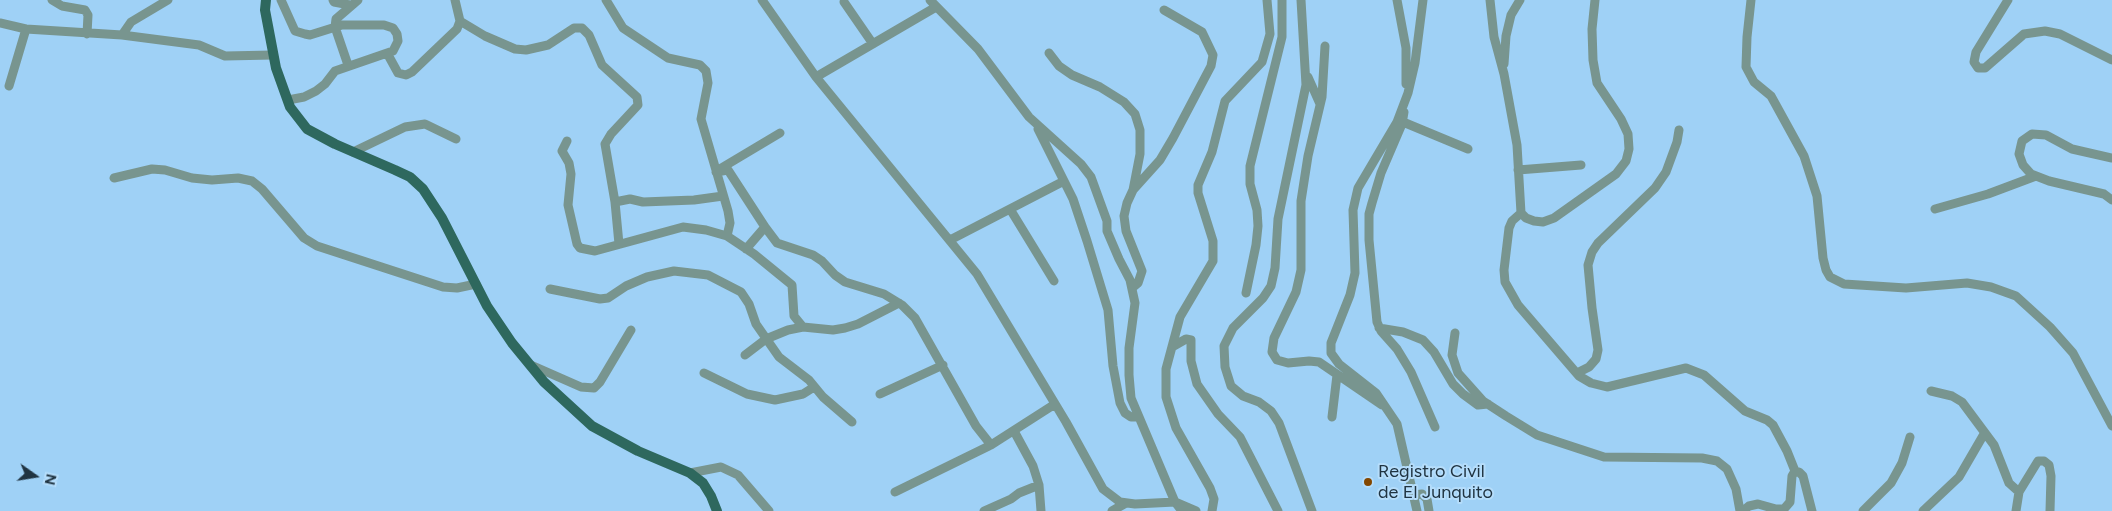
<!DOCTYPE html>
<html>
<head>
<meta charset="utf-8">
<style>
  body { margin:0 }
  #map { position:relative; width:2112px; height:511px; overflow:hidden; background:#9fd1f6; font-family:Figtree,sans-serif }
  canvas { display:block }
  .north { position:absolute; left:10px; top:451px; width:50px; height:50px; -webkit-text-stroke:4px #b5ddfb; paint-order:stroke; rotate:103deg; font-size:14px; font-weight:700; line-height:20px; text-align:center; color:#203442 }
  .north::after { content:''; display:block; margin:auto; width:18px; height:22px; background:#203442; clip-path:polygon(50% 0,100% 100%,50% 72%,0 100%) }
</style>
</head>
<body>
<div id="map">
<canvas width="2112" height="511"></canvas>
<div class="north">N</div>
</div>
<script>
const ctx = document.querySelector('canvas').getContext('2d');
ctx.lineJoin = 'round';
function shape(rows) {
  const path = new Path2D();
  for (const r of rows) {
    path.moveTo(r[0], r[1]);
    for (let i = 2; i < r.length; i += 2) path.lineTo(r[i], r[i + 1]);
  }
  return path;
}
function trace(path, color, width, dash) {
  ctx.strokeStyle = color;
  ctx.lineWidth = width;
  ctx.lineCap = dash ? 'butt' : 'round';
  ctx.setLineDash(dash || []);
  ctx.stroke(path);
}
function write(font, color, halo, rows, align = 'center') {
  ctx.font = font + ' Figtree,sans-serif';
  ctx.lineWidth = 4;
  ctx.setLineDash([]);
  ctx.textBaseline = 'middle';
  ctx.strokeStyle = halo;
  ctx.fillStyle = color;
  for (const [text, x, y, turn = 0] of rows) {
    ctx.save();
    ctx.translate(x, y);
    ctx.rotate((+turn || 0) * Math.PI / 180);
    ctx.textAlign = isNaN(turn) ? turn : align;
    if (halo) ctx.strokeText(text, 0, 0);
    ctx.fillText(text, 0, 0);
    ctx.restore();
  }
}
const minor = shape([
  [52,0,62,6,85,10,88,15,87,34],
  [281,0,295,31,305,34,310,35,342,25,384,25,393,28,397,34,398,41,393,51,335,71,325,84,316,91,304,97,288,100],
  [333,0,334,2,350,5],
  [606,0,623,28,668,58,700,65,706,71,708,83,701,119,728,211,730,223,727,236],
  [762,0,816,77,977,274,1066,422,1103,489,1120,502,1135,504,1175,502,1182,511],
  [930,0,978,49,1029,117,1081,164,1091,177,1107,221,1107,231,1119,259,1130,280,1135,303,1129,348,1129,375,1131,398,1175,502,1196,511],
  [1301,0,1306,85,1278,219,1275,268,1271,286,1263,298,1233,328,1224,346,1225,367,1231,386,1243,396,1259,402,1271,411,1279,423,1312,511],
  [1397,0,1406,48,1406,84],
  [1490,0,1494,37,1504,74,1517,145,1521,213,1526,218,1534,221,1543,222,1554,218,1616,174,1626,161,1629,149,1628,134,1621,119,1597,83,1593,60,1592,29,1595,0],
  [1751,0,1747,37,1746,67,1754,82,1771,96,1804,156,1817,196,1823,258,1826,270,1830,277,1844,284,1906,288,1967,283,1991,287,2016,296,2050,327,2073,353,2112,426],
  [2008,0,1976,52,1974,62,1978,68,1985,68,2024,34,2045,31,2060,34,2112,60],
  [844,2,873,44],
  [460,21,485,36,515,49,526,50,548,45,574,28,582,28,589,35,602,65,637,97,638,105,611,134,605,144,615,202,619,244],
  [0,23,26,29,122,35,199,45,225,56,273,55],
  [122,35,131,22,168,0],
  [1325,46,1322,97,1308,156,1301,201,1301,270,1296,292,1274,338,1272,352,1277,360,1288,363,1309,361,1319,362,1382,405],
  [387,53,398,73,406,75,412,72,457,29,460,21,455,0],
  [1049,53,1059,66,1072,75,1100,87,1124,102,1135,114,1140,130,1140,154,1133,190],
  [1504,64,1506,36,1511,15,1520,0],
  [348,65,335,27,336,19,358,0],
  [816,77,936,7],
  [1308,77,1320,104],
  [9,86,26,29],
  [1404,112,1402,124,1381,173,1372,203,1369,214,1369,240,1377,322,1381,331,1397,349,1411,372,1435,427],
  [1403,122,1468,149],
  [1038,129,1073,199,1087,241,1108,310,1113,366,1120,403,1125,413,1131,417,1139,417],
  [567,141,562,151,569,163,571,174,568,205,577,244,580,248,595,251,683,227,706,230,727,236,754,254,792,285,794,316,803,327],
  [353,152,405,127,425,124,456,139],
  [2112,158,2072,149,2046,135,2032,134,2022,141,2019,154,2023,165,2031,174,2049,181,2104,194,2112,200],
  [718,170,780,133],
  [1518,170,1581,165],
  [716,172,728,170,765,227,777,243,813,255,822,261,835,275,845,282,884,294,902,305,915,318,976,426,991,445],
  [114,178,152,169,165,170,192,178,212,180,238,178,252,181,262,189,304,238,317,246,443,287,457,288,476,284],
  [615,202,630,199,643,202,694,200,723,196],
  [1010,209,1054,281],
  [1935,209,1988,194,2036,176],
  [1521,213,1512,221,1509,228,1504,270,1505,282,1518,305,1579,376,1591,383,1607,387,1686,368,1704,375,1745,411,1767,420,1773,425,1787,451,1795,471,1799,472,1803,476,1812,511],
  [950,240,1064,181],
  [746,249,765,227],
  [1132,288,1138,283,1142,271,1126,231,1124,216,1127,203,1133,190,1160,160,1173,138,1211,66,1213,55,1202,32,1164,10],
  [550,289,600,299,608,298,626,286,647,277,674,271,708,275,741,292,749,304,756,324,779,357,809,380,823,397,852,422],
  [1246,293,1256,245,1258,226,1257,210,1250,184,1250,166,1282,37,1282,0],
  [1379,328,1403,332,1423,340,1434,352,1453,384,1463,394,1478,405,1488,404],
  [1455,333,1452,355,1458,373,1483,401,1506,416,1537,435,1604,457,1702,458,1717,461,1727,469,1736,489,1740,511],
  [1172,347,1186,339,1191,340,1191,361,1197,384,1218,414,1240,437,1278,511],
  [745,355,766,339,788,330,803,327,833,330,845,328,858,324,899,303],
  [531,365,581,387,594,388,600,382,631,330],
  [704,373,747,394,775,400,803,394,814,387],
  [1577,373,1589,367,1596,359,1598,350,1592,308,1588,265,1592,252,1598,243,1655,188,1666,172,1677,142,1679,130],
  [1931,391,1952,396,1962,402,1994,445,2009,483,2019,492],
  [880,394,943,365],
  [1332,417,1337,375],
  [1014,431,1033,466,1039,485,1041,511],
  [690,473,721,467,738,475,769,511],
  [895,492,991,445,1055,404],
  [1413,495,1422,494,1427,499,1429,511],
  [984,511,1011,499,1019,493,1039,485],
  [1112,511,1126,503],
  [1212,511,1214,499,1210,488,1176,428,1166,397,1166,369,1180,317,1213,261,1213,241,1198,193,1198,185,1212,152,1225,101,1262,62,1270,34,1267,0],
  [1417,511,1397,424,1376,393,1339,364,1331,353,1331,343,1350,295,1355,273,1353,210,1358,188,1397,122,1408,93,1415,63,1423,0],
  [1743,511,1749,506,1758,504,1776,509,1784,509,1790,502,1792,476,1795,471],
  [1863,511,1891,483,1902,463,1910,437],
  [1923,511,1959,477,1984,434],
  [2016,511,2019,492,2038,461,2044,461,2049,465,2051,476,2050,511]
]);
const major = shape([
  [266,0,265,10,276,68,290,107,307,129,335,144,395,170,410,177,423,189,442,218,487,306,512,343,544,382,592,426,638,451,690,473,703,483,711,496,717,511]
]);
const markers = [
  [1368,482,5,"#834700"]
];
const poiNames = [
  ["Registro Civil",1378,472],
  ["de El Junquito",1378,493]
];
trace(minor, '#78958f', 9);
trace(major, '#2e685e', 10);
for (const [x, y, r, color] of markers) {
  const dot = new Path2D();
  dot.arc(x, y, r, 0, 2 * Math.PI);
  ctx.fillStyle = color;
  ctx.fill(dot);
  trace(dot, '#b5ddfb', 2);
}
write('18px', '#203442', '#b5ddfb', poiNames, 'left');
</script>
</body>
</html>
